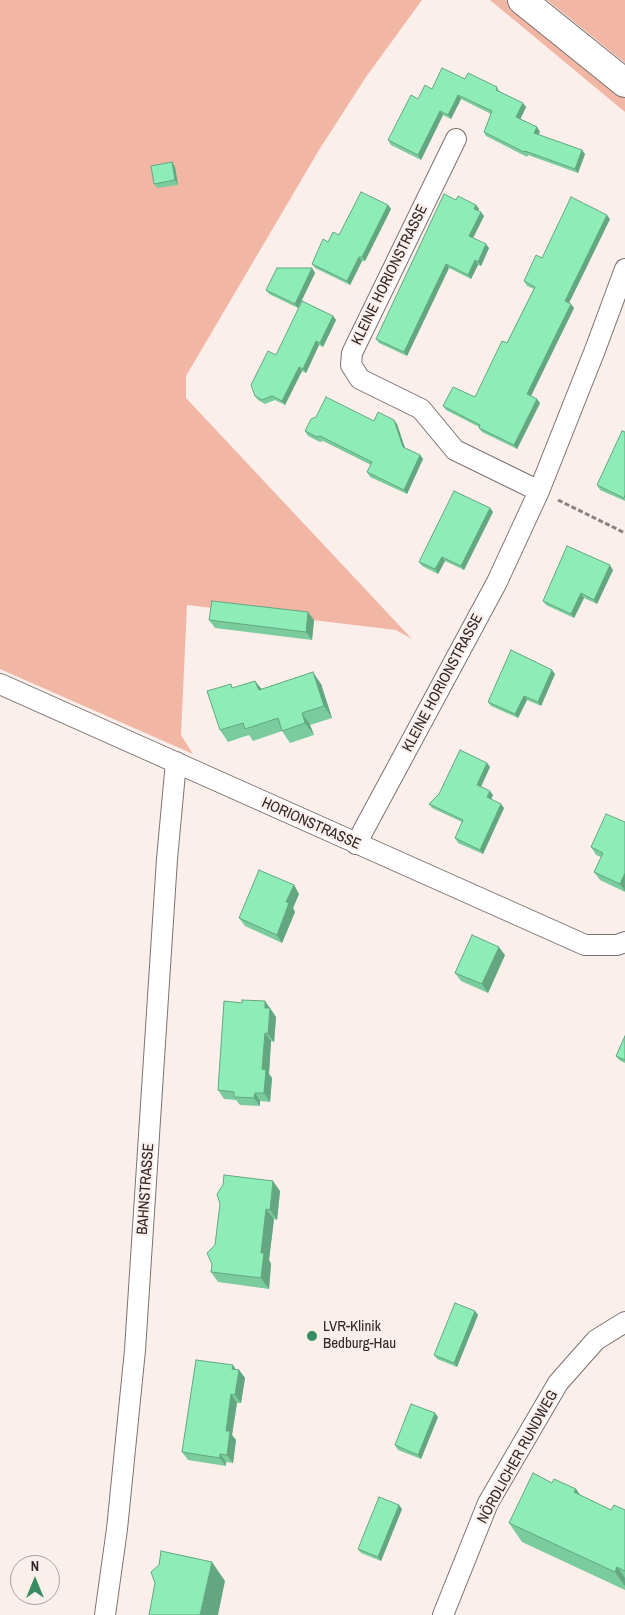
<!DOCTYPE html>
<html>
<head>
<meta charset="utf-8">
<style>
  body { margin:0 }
  #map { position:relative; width:625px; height:1615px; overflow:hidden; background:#fbefec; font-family:"Archivo Narrow",sans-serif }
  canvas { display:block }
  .north { position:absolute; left:10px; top:1555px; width:50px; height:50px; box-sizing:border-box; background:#fbefec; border:1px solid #a99f9d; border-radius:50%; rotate:0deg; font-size:14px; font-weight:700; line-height:20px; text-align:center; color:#2d2827 }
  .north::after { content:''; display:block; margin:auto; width:18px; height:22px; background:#378d61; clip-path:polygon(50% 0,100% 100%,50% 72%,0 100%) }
</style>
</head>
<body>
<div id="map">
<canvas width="625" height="1615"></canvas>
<div class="north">N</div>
</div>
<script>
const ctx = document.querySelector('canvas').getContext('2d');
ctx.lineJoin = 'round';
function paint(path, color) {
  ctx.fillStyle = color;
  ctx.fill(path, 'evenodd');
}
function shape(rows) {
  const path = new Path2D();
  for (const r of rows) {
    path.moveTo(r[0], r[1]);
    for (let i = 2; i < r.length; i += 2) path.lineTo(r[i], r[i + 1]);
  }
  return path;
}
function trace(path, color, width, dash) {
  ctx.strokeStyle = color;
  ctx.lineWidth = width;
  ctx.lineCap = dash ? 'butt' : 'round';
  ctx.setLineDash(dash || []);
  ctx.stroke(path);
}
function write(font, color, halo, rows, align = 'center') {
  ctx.font = font + ' "Archivo Narrow",sans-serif';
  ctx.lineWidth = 4.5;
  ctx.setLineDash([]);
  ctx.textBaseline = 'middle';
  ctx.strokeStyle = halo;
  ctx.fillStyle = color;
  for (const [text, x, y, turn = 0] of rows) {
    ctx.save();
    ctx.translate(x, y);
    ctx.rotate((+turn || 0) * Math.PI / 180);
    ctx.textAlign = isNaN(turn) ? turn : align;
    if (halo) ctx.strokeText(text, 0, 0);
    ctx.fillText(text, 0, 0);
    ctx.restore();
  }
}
const green = shape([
  [0,0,422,0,366,77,319,150,186,376,186,398,412,639,396,630,187,605,181,735,193,754,0,669],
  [490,0,506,0,625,97,625,112],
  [547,0,625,0,625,63]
]);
const path = shape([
  [558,500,625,533]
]);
const minor = shape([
  [456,139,352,353,351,365,360,379,421,409,455,450,539,491],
  [0,684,585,945,617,945,625,942],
  [356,844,497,582,539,491,595,350,625,269],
  [105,1615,117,1529,135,1350,167,859,176,762],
  [443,1615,488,1503,558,1383,596,1340,625,1322]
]);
const secondary = shape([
  [522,0,625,83]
]);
const wall = shape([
  [465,79,497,87,500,92,526,107,520,119,537,127,540,132,538,134,585,154,578,173,528,155,527,157,486,136,484,132,491,114,461,99,451,119,443,115,421,160,391,145,388,140,418,99,432,89],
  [172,162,175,167,178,185,157,188,154,184],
  [456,200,476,205,479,209,478,211,484,216,473,238,489,248,481,266,478,265,471,279,449,268,407,356,379,343,376,339],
  [388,205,391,209,365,261,362,261,350,285,315,268,312,264,328,242],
  [610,219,569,303,574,308,531,396,540,403,517,449,482,432,479,428,479,427,446,410,443,406,475,397,507,343,534,289,527,286,524,281,542,258],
  [312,268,315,273,298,308,269,294,266,290],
  [333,316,336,320,323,347,319,345,306,373,302,371,285,405,275,400,265,404,258,400,255,396,276,355],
  [374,421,397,424,405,448,420,455,423,459,407,494,370,477,367,472,371,465,323,441,320,442,308,436,305,431],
  [625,432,625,501,600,490,597,485],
  [490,508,493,512,464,570,445,561,438,574,422,566,419,562],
  [613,570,597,604,584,598,574,618,546,605,543,601],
  [209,620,314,620,312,640,215,628],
  [555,674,541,706,527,700,518,718,491,706,488,702],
  [255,681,261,689,321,684,332,718,310,725,314,735,290,743,282,731,253,741,249,735,228,742,220,730,234,688],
  [487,763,490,767,481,786,493,795,491,799,504,808,483,854,458,843,455,838,462,822,432,808,429,804],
  [625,822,625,892,600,880,594,872,601,857,596,855,591,847],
  [294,885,299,894,293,908,295,912,282,943,245,926,239,918],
  [505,955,488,993,461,981,455,973],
  [265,1001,276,1017,274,1042,271,1041,269,1074,272,1078,270,1102,260,1101,260,1106,240,1105,236,1100,224,1099,218,1090,242,1003],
  [625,1036,625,1063,619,1060,616,1056],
  [280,1191,277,1220,274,1219,269,1260,271,1264,269,1289,218,1282,211,1272],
  [475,1311,478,1315,457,1367,437,1359,434,1355],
  [236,1369,239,1370,245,1378,241,1403,237,1403,232,1435,236,1440,233,1463,226,1462,226,1466,188,1460,182,1452],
  [438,1417,421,1459,398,1450,395,1445],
  [552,1483,576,1489,580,1495,611,1510,625,1510,625,1590,522,1542,509,1523],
  [402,1509,381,1561,361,1553,358,1549]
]);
const shadedWall = shape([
  [458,95,461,99,451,119,448,115],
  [523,103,526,107,519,122,516,117],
  [440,111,443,115,421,160,418,155],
  [537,127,540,132,537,137,534,133],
  [582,150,585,154,578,173,575,169],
  [172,162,175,167,178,185,175,180],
  [388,205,391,209,365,261,362,257],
  [476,205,479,209,477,213,474,209],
  [481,212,484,216,472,240,469,236],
  [607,215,610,219,568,305,565,301],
  [486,244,489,248,481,266,478,262],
  [359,257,362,261,350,285,347,281],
  [475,260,478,265,471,279,468,275],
  [446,264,449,268,407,356,404,352],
  [312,268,315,273,298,308,295,304],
  [571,304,574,308,530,398,527,394],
  [333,316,336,320,323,347,320,343],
  [316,341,319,345,306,373,303,369],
  [299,367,302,371,285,405,282,401],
  [537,399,540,403,517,449,514,445],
  [394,420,397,424,406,451,403,447],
  [420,455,423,459,407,494,404,490],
  [490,508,493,512,464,570,461,566],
  [442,557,445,561,438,574,435,569],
  [610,565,613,570,597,604,594,600],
  [581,593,584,598,574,618,571,614],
  [308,612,314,620,312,640,306,632],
  [552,670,555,674,541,706,538,702],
  [313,672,321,684,332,718,324,706],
  [255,681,264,692,259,690],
  [524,696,527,700,518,718,515,714],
  [302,713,310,725,314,735,305,723],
  [487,763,490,767,480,789,477,785],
  [490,791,493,795,490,802,487,797],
  [501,804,504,808,483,854,480,850],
  [625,873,625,891,620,884],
  [294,885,299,894,293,908,295,912,282,943,277,935,286,902],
  [499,947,505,955,488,993,482,984],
  [265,1001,276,1017,274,1042,268,1034,265,1008],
  [265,1033,271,1041,269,1074,272,1078,270,1102,264,1093,262,1069],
  [255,1093,260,1101,260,1106,254,1098],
  [273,1181,280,1191,277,1220,270,1210],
  [266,1209,274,1219,269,1260,271,1264,269,1289,261,1278,261,1253],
  [475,1311,478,1315,457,1367,454,1363],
  [233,1365,238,1373,239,1370,245,1378,241,1403,235,1395,232,1369],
  [231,1394,237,1403,232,1435,236,1440,233,1463,227,1455,226,1431],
  [435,1413,438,1417,421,1459,418,1455],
  [220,1454,226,1462,226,1466,220,1458],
  [576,1489,589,1508,574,1492],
  [399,1505,402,1509,381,1561,378,1557],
  [212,1562,225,1581,218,1615,200,1615],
  [617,1567,625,1578,625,1586,615,1572]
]);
const building = shape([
  [442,68,465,79,468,73,497,87,496,90,523,103,516,117,537,127,534,133,582,150,575,169,525,151,524,152,484,132,492,111,458,95,448,115,440,111,418,155,388,140,411,95,418,99,425,85,432,89,442,68],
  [172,162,175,180,154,184,151,166,172,162],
  [361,192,388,205,362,257,359,257,347,281,312,264,323,239,328,242,333,232,339,235,361,192],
  [444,194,456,200,458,196,476,205,474,209,481,212,469,236,486,244,478,262,475,260,468,275,446,264,404,352,376,339,444,194],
  [571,197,607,215,565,301,571,304,527,394,537,399,514,445,479,428,480,425,443,406,453,387,475,397,502,341,507,343,535,287,524,281,536,255,542,258,571,197],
  [277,268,312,268,295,304,266,290,277,268],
  [302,301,333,316,320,343,316,341,303,369,299,367,282,401,272,396,262,400,255,396,251,385,268,351,276,355,302,301],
  [326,397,374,421,378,412,394,420,403,447,420,455,404,490,367,472,372,462,320,436,317,437,305,431,311,419,316,417,326,397],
  [622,431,625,432,625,495,624,498,597,485,622,431],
  [454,491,490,508,461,566,442,557,435,569,419,562,454,491],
  [567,546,610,565,594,600,581,593,571,614,543,601,567,546],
  [212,601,308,612,306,632,209,620,212,601],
  [511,650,552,670,538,702,524,696,515,714,488,702,511,650],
  [313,672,324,706,302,713,305,723,282,731,278,718,245,729,243,723,220,730,207,691,231,684,232,688,255,681,259,690,313,672],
  [460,750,487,763,477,785,490,791,487,797,501,804,480,850,455,838,463,820,429,804,439,794,460,750],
  [606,814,625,822,625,873,620,884,594,872,603,853,591,847,606,814],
  [259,870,294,885,286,902,289,903,277,935,239,918,259,870],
  [472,935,499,947,482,984,455,973,472,935],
  [242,1000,265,1001,265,1008,270,1008,268,1034,265,1033,262,1069,266,1070,264,1093,255,1093,254,1098,234,1097,234,1092,218,1090,224,1001,242,1003,242,1000],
  [625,1036,625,1060,616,1056,625,1036],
  [224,1175,273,1181,270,1210,266,1209,261,1253,264,1253,261,1278,211,1272,212,1264,207,1253,215,1245,220,1204,217,1194,223,1185,224,1175],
  [455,1303,475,1311,454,1363,434,1355,455,1303],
  [196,1360,233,1365,232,1369,239,1370,235,1395,231,1394,226,1431,230,1431,227,1455,220,1454,220,1458,182,1452,196,1360],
  [411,1404,435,1413,418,1455,395,1445,411,1404],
  [533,1473,552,1483,554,1479,576,1489,574,1492,611,1510,614,1505,625,1510,625,1571,617,1567,615,1572,509,1523,533,1473],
  [379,1497,399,1505,378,1557,358,1549,379,1497],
  [161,1551,212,1562,200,1615,149,1615,155,1583,151,1572,159,1565,161,1551]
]);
const markers = [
  [312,1336,6,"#378d61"]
];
const streetNames = [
  ["KLEINE HORIONSTRASSE",390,275,-64],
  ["KLEINE HORIONSTRASSE",443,683,-62],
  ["HORIONSTRASSE",311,824,24],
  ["BAHNSTRASSE",146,1189,-86],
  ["NÖRDLICHER RUNDWEG",518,1457,-61]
];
const poiNames = [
  ["LVR-Klinik",323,1327],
  ["Bedburg-Hau",323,1344]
];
paint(green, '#f2b6a4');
trace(minor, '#7c726f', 22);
trace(secondary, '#7c726f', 30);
trace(path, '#8a8280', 3, [5, 2.5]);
trace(minor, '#fff', 20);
trace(secondary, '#fff', 28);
paint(wall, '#7acc9d');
paint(shadedWall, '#63a680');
paint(building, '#8eedb7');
trace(building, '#63a680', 1);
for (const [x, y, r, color] of markers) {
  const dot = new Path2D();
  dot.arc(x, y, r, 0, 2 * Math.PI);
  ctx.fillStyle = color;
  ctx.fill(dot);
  trace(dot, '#fbefec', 2);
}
write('15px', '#2d2827', '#fbefec', streetNames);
write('15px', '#2d2827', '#fbefec', poiNames, 'left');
</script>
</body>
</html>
